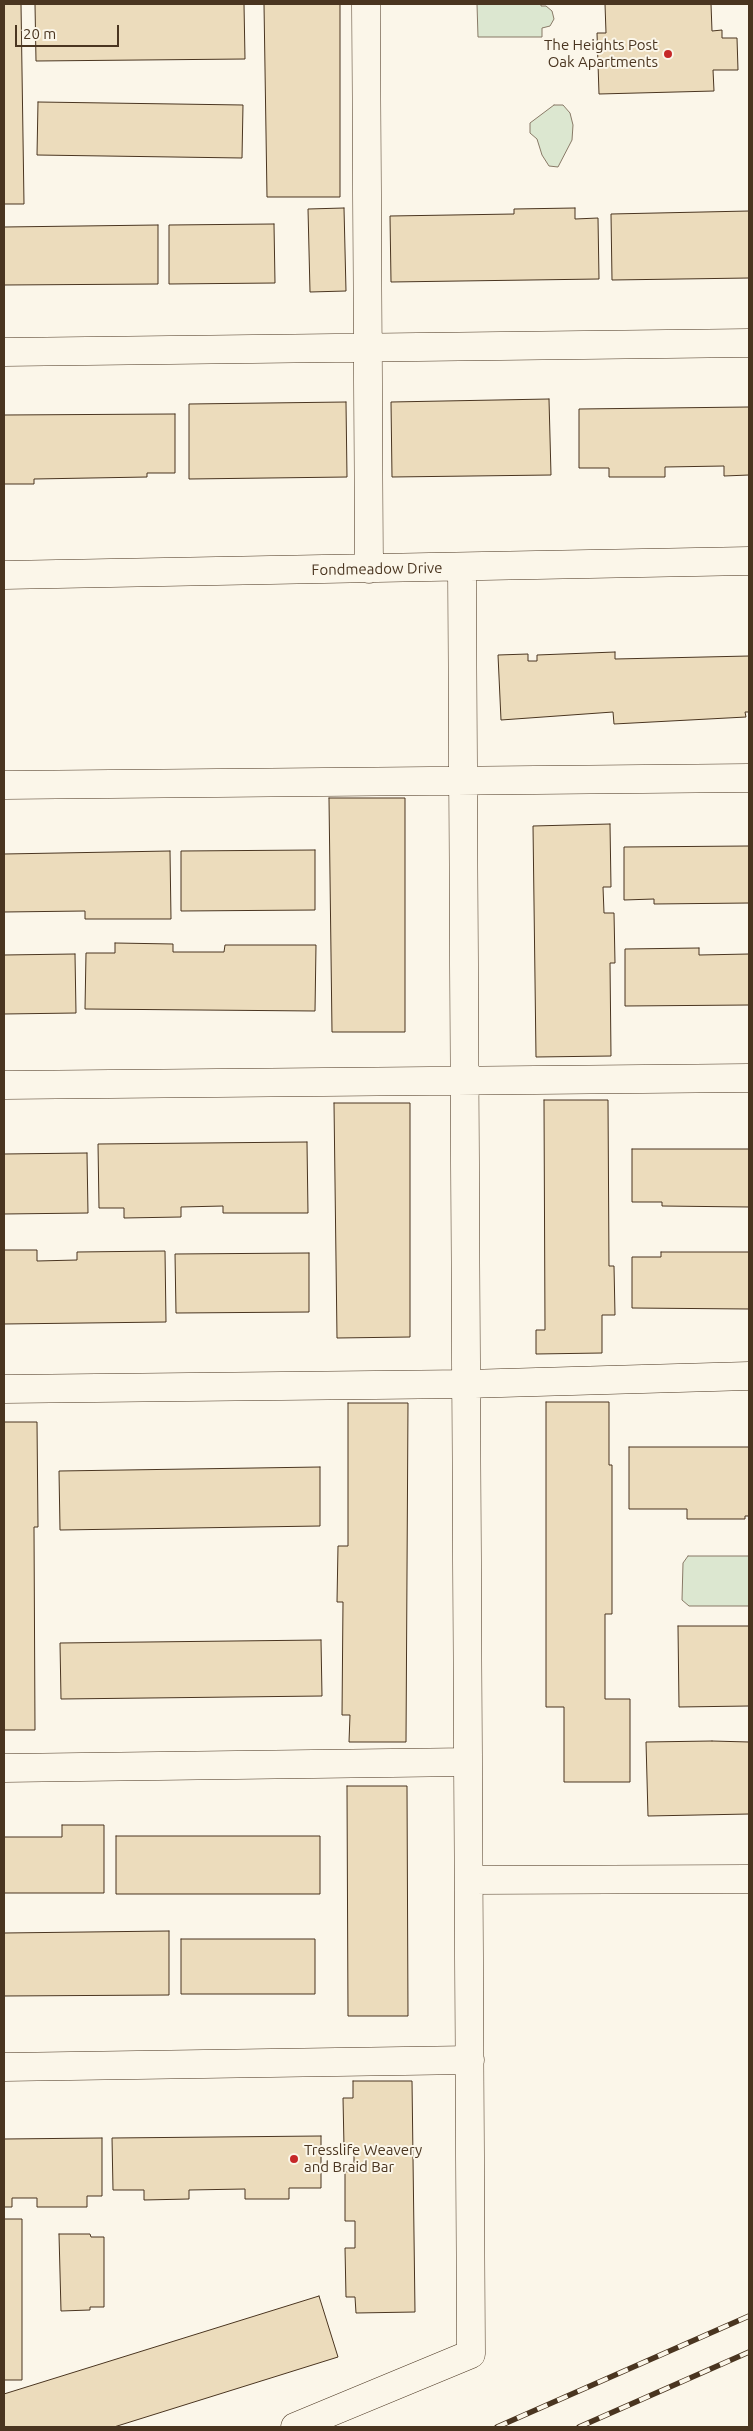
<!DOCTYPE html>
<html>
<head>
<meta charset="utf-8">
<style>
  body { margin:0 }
  #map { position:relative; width:753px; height:2431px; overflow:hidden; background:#fbf6e9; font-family:Ubuntu,sans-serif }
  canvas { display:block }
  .frame { position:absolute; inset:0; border:5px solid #4a3520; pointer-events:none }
  .scale { position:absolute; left:15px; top:25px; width:104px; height:22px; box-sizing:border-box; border:2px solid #4a3520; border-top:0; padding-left:6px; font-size:15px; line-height:18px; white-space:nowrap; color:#4a3520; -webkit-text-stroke:4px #fbf6e9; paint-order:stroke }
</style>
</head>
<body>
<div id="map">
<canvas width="753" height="2431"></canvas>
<div class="frame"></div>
<div class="scale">20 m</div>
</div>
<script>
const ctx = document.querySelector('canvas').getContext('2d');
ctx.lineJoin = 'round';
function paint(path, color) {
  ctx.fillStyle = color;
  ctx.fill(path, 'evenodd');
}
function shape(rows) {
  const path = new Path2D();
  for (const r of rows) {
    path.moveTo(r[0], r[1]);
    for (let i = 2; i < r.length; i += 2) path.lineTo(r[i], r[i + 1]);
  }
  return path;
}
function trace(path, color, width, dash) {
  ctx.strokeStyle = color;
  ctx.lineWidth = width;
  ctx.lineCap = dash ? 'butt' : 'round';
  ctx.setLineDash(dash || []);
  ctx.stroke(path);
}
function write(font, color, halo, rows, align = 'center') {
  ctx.font = font + ' Ubuntu,sans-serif';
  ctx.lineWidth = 4;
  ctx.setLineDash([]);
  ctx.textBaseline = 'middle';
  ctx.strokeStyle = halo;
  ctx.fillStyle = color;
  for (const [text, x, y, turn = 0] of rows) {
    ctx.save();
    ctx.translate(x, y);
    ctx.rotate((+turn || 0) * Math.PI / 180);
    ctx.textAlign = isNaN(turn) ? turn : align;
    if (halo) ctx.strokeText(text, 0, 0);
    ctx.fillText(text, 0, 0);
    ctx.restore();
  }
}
const green = shape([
  [477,4,541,4,541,6,546,6,552,11,554,19,550,26,542,28,542,37,478,37,477,4],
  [554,105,563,105,570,113,573,125,572,140,558,167,549,166,542,155,537,139,530,133,530,123,554,105],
  [688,1556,749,1556,749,1606,689,1606,682,1600,683,1563,688,1556]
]);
const building = shape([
  [4,4,21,4,24,204,4,204,4,4],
  [35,4,244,4,245,59,36,61,35,4],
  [264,4,340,4,340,197,267,197,264,4],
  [605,4,711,4,712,31,722,30,722,38,737,38,738,70,713,70,714,91,599,94,597,33,606,33,605,4],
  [38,102,243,105,242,158,37,155,38,102],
  [344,208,346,291,310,292,308,209,344,208],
  [575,208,575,219,598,218,599,279,391,282,390,216,514,214,514,209,575,208],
  [749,211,749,278,612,280,611,214,749,211],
  [274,224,275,283,169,284,169,225,274,224],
  [158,225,158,284,4,285,4,227,158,225],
  [549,399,551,475,392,477,391,402,549,399],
  [346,402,347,477,189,479,189,404,346,402],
  [749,407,749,475,724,476,724,466,665,467,665,477,609,477,609,468,579,468,579,409,749,407],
  [175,414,175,473,147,473,147,477,34,479,34,484,4,484,4,415,175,414],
  [615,652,615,659,749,656,749,712,745,712,746,717,614,724,613,712,501,720,498,655,528,654,528,661,537,661,537,655,615,652],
  [329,798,405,798,405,1032,332,1032,329,798],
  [610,824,611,887,603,887,604,913,614,913,615,963,610,963,611,1056,536,1057,533,826,610,824],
  [749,846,749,903,654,904,654,899,624,900,624,847,749,846],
  [315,850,315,910,181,911,181,851,315,850],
  [170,851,171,919,85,919,85,911,4,912,4,854,170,851],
  [115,943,173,944,173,952,224,952,225,945,316,945,315,1011,85,1009,86,953,115,953,115,943],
  [699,948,699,955,749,954,749,1005,625,1006,625,949,699,948],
  [75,954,76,1013,4,1014,4,955,75,954],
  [544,1100,608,1100,609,1266,614,1266,615,1315,602,1315,602,1353,536,1354,536,1330,545,1330,544,1100],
  [334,1103,410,1103,410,1337,337,1338,334,1103],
  [307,1142,308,1213,223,1213,223,1206,181,1207,181,1217,124,1218,124,1208,99,1208,98,1144,307,1142],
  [632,1149,749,1149,749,1207,662,1206,662,1202,632,1202,632,1149],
  [87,1153,88,1213,4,1214,4,1154,87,1153],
  [4,1250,37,1250,37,1261,77,1260,77,1252,165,1251,166,1322,4,1324,4,1250],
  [661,1252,749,1252,749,1309,632,1308,632,1257,661,1257,661,1252],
  [309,1253,309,1312,176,1313,175,1254,309,1253],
  [546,1402,609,1402,609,1465,612,1465,612,1614,605,1614,605,1699,630,1699,630,1782,564,1782,564,1707,546,1707,546,1402],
  [348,1403,408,1403,406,1742,349,1742,350,1715,342,1715,343,1602,337,1602,338,1546,348,1546,348,1403],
  [4,1422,37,1422,38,1527,34,1527,35,1730,4,1730,4,1422],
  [629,1447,749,1447,749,1516,745,1516,745,1519,687,1519,687,1509,629,1509,629,1447],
  [320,1467,320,1526,60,1530,59,1471,320,1467],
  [678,1626,749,1626,749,1706,679,1707,678,1626],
  [321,1640,322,1696,61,1699,60,1643,321,1640],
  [712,1741,749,1742,749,1814,648,1816,646,1742,712,1741],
  [347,1786,407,1786,408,2016,348,2016,347,1786],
  [62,1825,104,1825,104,1893,4,1893,4,1837,62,1837,62,1825],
  [116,1836,320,1836,320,1894,116,1894,116,1836],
  [169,1931,169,1995,4,1996,4,1933,169,1931],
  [181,1939,315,1939,315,1994,181,1994,181,1939],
  [353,2081,412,2081,415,2312,356,2313,355,2297,346,2297,345,2248,355,2248,355,2221,345,2221,345,2172,354,2171,354,2147,344,2147,343,2098,353,2098,353,2081],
  [321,2136,321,2188,289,2188,289,2199,245,2199,245,2189,189,2190,189,2199,144,2200,144,2190,113,2190,112,2138,321,2136],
  [102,2138,102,2196,87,2196,87,2207,37,2207,37,2198,12,2198,12,2207,4,2207,4,2139,102,2138],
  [4,2219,22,2219,22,2380,4,2380,4,2219],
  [59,2234,90,2234,91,2237,104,2237,104,2307,90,2307,90,2310,61,2311,59,2234],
  [319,2296,338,2357,114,2427,4,2427,4,2394,319,2296]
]);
const minor = shape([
  [366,4,369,569],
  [4,352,749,343],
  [4,575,749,561],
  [4,785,749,778],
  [4,1085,749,1078],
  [4,1389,466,1384,749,1376],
  [4,1768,468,1762],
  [469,1880,749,1879],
  [4,2067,470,2060],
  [295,2427,471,2354,462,567]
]);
const rail = shape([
  [497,2427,749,2316],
  [579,2427,749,2352]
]);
const markers = [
  [668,54,5,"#c62828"],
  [294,2159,5,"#c62828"]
];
const poiNames = [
  ["The Heights Post",658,45],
  ["Oak Apartments",658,62],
  ["Tresslife Weavery",304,2150,"left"],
  ["and Braid Bar",304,2167,"left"]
];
const streetNames = [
  ["Fondmeadow Drive",377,569,-1]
];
paint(green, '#dce7d0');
trace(green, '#887966', 1);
paint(building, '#ecdcbc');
trace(building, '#4a3520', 1);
trace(minor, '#4a3520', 29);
trace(minor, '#fbf6e9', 28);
trace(rail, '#4a3520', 5.5);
trace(rail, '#fbf6e9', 4, [11]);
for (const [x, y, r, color] of markers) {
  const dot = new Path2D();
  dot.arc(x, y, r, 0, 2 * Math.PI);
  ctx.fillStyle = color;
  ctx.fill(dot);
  trace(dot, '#fbf6e9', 2);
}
write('15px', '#4a3520', '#fbf6e9', poiNames, 'right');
write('15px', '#4a3520', '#fbf6e9', streetNames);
</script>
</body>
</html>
